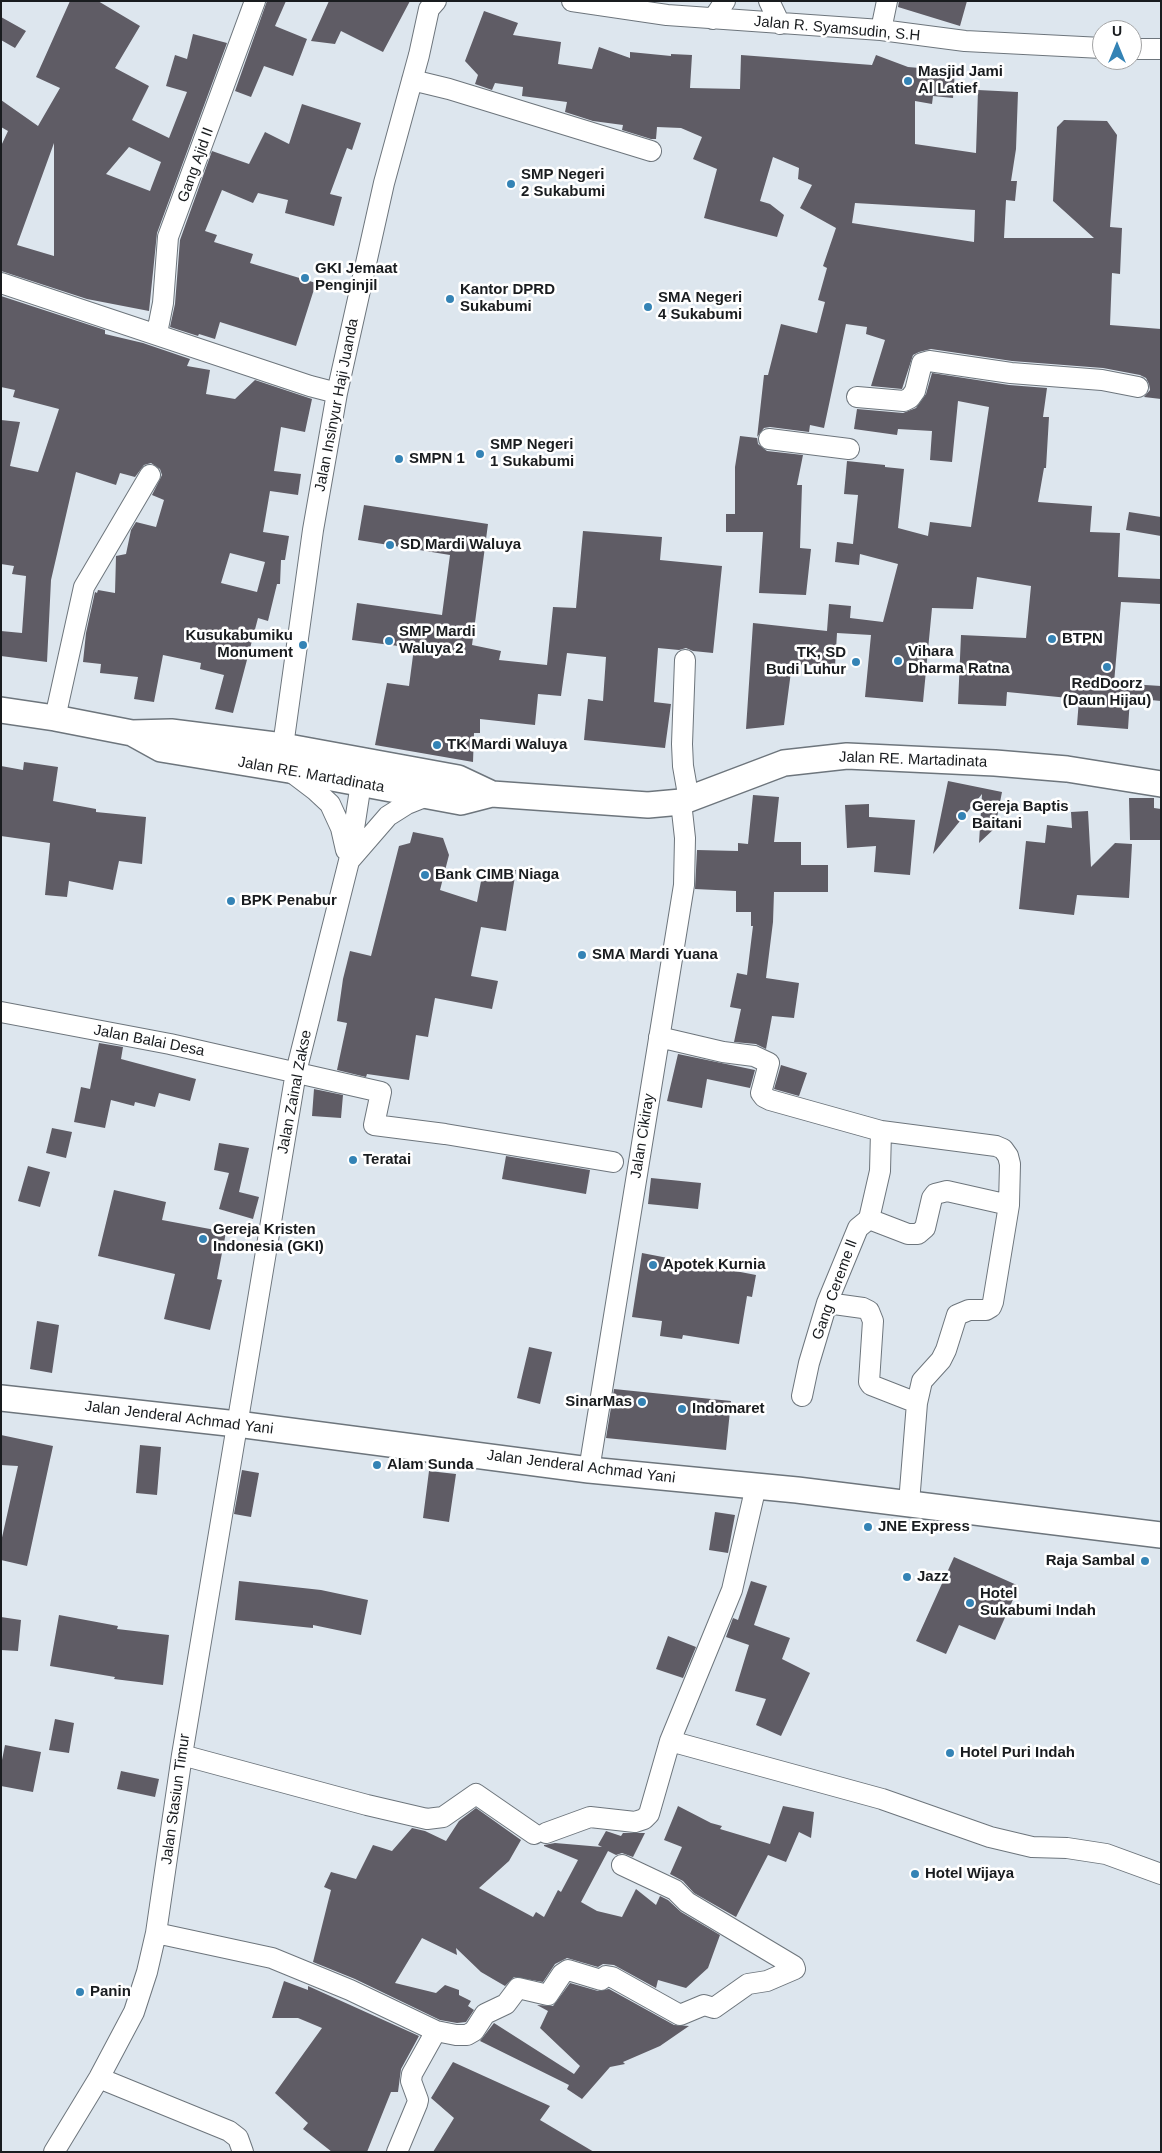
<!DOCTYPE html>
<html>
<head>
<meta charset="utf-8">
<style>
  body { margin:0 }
  #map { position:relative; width:1162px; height:2153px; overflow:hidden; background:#dde6ee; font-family:Helvetica,sans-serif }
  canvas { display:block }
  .frame { position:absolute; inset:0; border:2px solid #191c1f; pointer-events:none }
  .north { position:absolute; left:1092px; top:20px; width:50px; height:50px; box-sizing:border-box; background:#fff; border:1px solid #a3a4a5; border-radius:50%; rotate:0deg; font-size:14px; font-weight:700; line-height:20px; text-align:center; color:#191c1f }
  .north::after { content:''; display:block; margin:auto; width:18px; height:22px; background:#3483b5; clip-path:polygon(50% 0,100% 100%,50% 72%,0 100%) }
</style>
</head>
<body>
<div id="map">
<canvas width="1162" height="2153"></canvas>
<div class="frame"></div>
<div class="north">U</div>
</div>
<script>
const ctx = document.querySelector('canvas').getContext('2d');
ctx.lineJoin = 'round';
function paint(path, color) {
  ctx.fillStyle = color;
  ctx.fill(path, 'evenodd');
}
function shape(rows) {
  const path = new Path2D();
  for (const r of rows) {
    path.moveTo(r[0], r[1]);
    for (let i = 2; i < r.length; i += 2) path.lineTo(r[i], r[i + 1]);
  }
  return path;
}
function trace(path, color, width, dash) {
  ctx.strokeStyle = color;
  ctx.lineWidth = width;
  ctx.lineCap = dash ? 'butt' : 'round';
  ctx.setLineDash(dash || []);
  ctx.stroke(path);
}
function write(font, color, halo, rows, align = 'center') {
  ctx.font = font + ' Helvetica,sans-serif';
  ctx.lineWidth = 5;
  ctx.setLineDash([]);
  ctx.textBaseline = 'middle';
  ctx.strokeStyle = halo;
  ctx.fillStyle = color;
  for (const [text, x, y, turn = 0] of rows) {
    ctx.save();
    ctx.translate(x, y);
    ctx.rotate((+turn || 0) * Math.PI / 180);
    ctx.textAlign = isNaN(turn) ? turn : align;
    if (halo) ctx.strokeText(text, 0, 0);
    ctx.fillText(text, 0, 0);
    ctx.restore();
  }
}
const building = shape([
  [70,1,98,1,140,26,115,68,149,86,132,120,169,138,187,92,166,86,175,55,187,59,193,34,227,43,157,233,149,311,87,299,1,271,1,146,8,131,1,127,1,100,38,126,60,88,36,77],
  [54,143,54,256,17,245],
  [129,147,161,162,150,191,106,174],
  [267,1,286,1,275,26,307,39,293,76,264,66,251,97,235,91],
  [329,1,410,1,383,52,341,31,335,44,311,41],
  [899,1,967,1,960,26,898,7],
  [484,11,518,23,513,35,561,42,558,64,592,69,599,47,630,58,630,52,671,56,671,54,692,55,690,88,740,89,741,55,872,65,876,55,908,67,955,71,953,98,933,96,932,104,915,101,915,144,976,153,978,90,1018,92,1016,149,1011,181,1017,181,1015,201,1006,200,1004,238,1094,238,1053,201,1057,127,1064,120,1107,121,1117,135,1110,227,1122,228,1120,274,1112,273,1110,325,1161,329,1161,399,1144,397,1150,390,1149,384,1146,378,1140,375,1103,368,1012,361,931,349,919,352,913,355,902,389,871,386,885,340,866,334,867,327,846,324,824,428,810,425,809,432,770,427,764,428,757,437,758,444,767,451,803,455,797,485,802,485,800,548,811,549,806,595,759,593,763,532,726,532,726,514,735,514,735,467,740,436,757,438,764,375,768,375,781,324,817,333,825,302,818,300,827,268,823,266,836,228,800,208,812,185,798,179,799,168,773,157,760,201,770,204,784,215,777,237,704,218,717,169,693,159,702,137,681,128,657,127,656,139,651,139,622,130,623,125,593,121,565,112,567,102,522,96,523,87,495,83,492,90,475,84,478,75,465,61],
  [855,203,975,210,974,242,852,223],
  [1,17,26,31,15,48,1,40],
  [302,104,361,123,352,150,347,148,330,194,342,197,334,226,285,213,288,200,258,193,253,203,222,190,205,231,217,235,214,242,253,254,250,263,316,283,296,346,220,322,215,339,199,334,198,336,170,327,175,304,180,240,212,151,249,164,265,132,289,144],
  [1,296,105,330,105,334,143,343,190,359,187,366,210,370,206,394,235,399,255,380,312,399,305,432,281,427,274,471,301,474,298,495,270,491,263,532,289,536,285,560,281,560,280,584,277,584,268,621,258,618,233,713,215,709,224,675,200,669,201,663,163,655,154,702,134,699,138,677,100,673,101,664,83,662,86,633,95,592,97,593,98,590,115,593,116,556,126,554,131,530,136,522,156,527,164,500,152,495,162,475,160,469,151,463,144,465,135,477,120,473,116,485,76,472,51,580,47,662,1,656,1,631,22,633,26,576,12,574,14,566,1,564,1,420,20,422,10,466,38,472,59,409,13,397,15,390,1,387],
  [230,553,265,562,257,592,221,583],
  [932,373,1009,385,1047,388,1043,417,1049,417,1046,468,1044,468,1038,502,1092,506,1090,532,1120,533,1118,577,1161,579,1161,604,1121,602,1114,683,1161,686,1161,701,1130,698,1128,729,1077,725,1079,699,1007,692,1006,706,958,704,961,635,1026,638,1031,586,977,577,973,609,932,608,923,702,865,697,871,635,837,633,835,666,792,664,784,725,746,729,753,623,827,631,829,604,851,606,850,618,883,622,898,564,860,554,859,565,835,562,837,542,853,544,858,495,844,494,847,461,885,465,885,467,904,469,898,528,928,536,930,522,971,527,989,407,958,401,952,462,930,460,932,431,898,429,897,435,854,429,857,409,903,413,916,408,926,394],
  [364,505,488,524,472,645,501,651,499,660,547,665,553,607,576,608,583,531,662,537,660,560,722,566,713,653,693,651,686,648,679,650,658,648,654,702,671,704,665,748,584,740,588,699,603,701,606,657,567,653,561,696,538,694,535,725,480,719,480,733,474,733,473,762,375,745,387,683,409,686,414,648,352,640,357,603,442,615,450,555,358,540],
  [1129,512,1161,517,1161,536,1126,530],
  [24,762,58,767,53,801,96,809,96,812,146,817,142,864,119,861,113,890,69,881,67,897,45,895,50,843,1,836,1,766,23,770],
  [948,781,1002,792,995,828,979,843,982,794,933,854],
  [753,795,779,797,774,842,801,842,801,865,828,865,828,892,774,892,773,922,766,978,799,983,794,1018,772,1016,766,1049,756,1044,734,1042,741,1009,730,1007,737,973,747,975,753,926,751,926,751,912,736,912,736,891,695,889,697,850,738,851,738,843,748,844],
  [1129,798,1154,798,1154,808,1161,809,1161,840,1130,840],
  [869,804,869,817,915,820,910,875,874,872,876,846,847,848,845,805],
  [1088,811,1091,867,1115,843,1132,844,1129,898,1077,895,1074,915,1019,909,1026,841,1045,843,1047,825,1072,828,1071,812],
  [413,832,443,838,449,855,440,890,477,902,482,876,498,879,499,868,516,870,506,931,481,927,471,976,498,981,492,1009,435,998,428,1037,416,1035,409,1080,367,1074,366,1077,337,1070,347,1023,337,1021,343,979,350,951,371,956,399,846,410,843],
  [99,1043,123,1047,121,1059,196,1079,190,1101,159,1093,155,1107,135,1102,134,1106,111,1100,105,1128,74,1122,81,1087,90,1089],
  [678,1054,755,1070,750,1088,707,1079,702,1108,667,1101],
  [781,1065,807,1073,799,1096,774,1089],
  [314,1089,343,1095,341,1118,312,1116],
  [52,1128,72,1132,66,1158,46,1153],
  [219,1143,249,1148,239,1192,259,1197,253,1219,219,1209,229,1173,214,1170],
  [506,1156,590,1170,586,1194,502,1179],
  [28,1166,50,1172,40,1207,18,1201],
  [651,1178,701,1183,698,1209,648,1204],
  [114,1190,166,1202,162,1220,226,1232,217,1279,222,1280,210,1330,164,1319,175,1274,98,1256],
  [642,1253,756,1275,752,1297,747,1296,739,1344,683,1335,682,1339,660,1336,662,1321,632,1317],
  [37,1321,59,1325,52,1373,30,1369],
  [529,1347,552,1352,540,1404,517,1398],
  [614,1389,731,1401,726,1450,606,1438],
  [1,1435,53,1446,27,1566,1,1560,1,1542,18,1466,1,1465],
  [140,1445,161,1447,157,1495,136,1493],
  [242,1470,259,1473,251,1517,234,1514],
  [429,1471,456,1474,449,1522,423,1518],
  [715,1512,735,1515,728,1553,709,1550],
  [954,1557,1019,1586,995,1640,959,1625,946,1654,916,1641],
  [239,1581,321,1590,368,1600,361,1635,313,1625,313,1628,235,1620],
  [751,1581,767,1586,754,1625,790,1638,782,1659,810,1673,781,1736,756,1725,766,1699,735,1691,749,1645,726,1637,733,1618,738,1620],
  [59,1615,118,1626,117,1629,169,1635,163,1685,114,1679,115,1677,50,1666],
  [1,1617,21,1620,18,1651,1,1650],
  [668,1636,696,1647,683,1678,656,1669],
  [55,1719,74,1723,69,1753,49,1750],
  [5,1745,41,1752,33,1792,1,1786,1,1765],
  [121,1771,159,1779,155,1797,117,1789],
  [678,1806,711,1823,722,1826,720,1829,770,1844,783,1806,814,1812,811,1838,799,1832,786,1862,768,1855,736,1917,694,1893,683,1881,670,1874,682,1847,664,1840],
  [476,1808,521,1840,509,1861,479,1888,533,1917,536,1912,544,1917,558,1890,561,1892,578,1860,544,1846,544,1845,555,1843,602,1847,598,1845,606,1831,621,1836,623,1833,645,1833,633,1857,622,1853,616,1855,608,1851,581,1902,597,1911,622,1917,636,1889,656,1905,660,1896,668,1900,681,1912,720,1935,708,1968,686,1988,658,1980,656,1988,614,1965,603,1964,598,1967,567,1958,555,1964,543,1982,514,1977,505,1986,481,1972,456,1948,457,1955,422,1938,395,1983,436,1993,445,1985,459,1990,459,1995,471,2001,468,2006,474,2010,466,2022,457,2023,440,2020,355,1979,313,1962,331,1890,324,1887,331,1872,356,1879,373,1845,392,1851,412,1828,425,1831,446,1841,459,1821],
  [284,1981,308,1990,308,1986,419,2036,401,2069,398,2092,391,2092,367,2152,332,2152,303,2129,308,2123,275,2093,322,2028,298,2018,272,2018],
  [570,1983,598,1991,609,1989,674,2025,689,2026,660,2046,623,2062,625,2064,610,2067,582,2099,567,2089,569,2085,480,2041,494,2023,574,2074,580,2066,540,2028,548,2011,537,2005,553,2006],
  [453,2062,550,2106,540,2120,594,2152,433,2152,454,2118,431,2098]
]);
const minor = shape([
  [572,1,667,15,881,30,965,41,1102,48],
  [769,1,780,24],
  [713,19,725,1],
  [881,30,887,1],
  [1132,49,1161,49],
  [412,80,449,89,651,151],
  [1,283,310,386,337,393],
  [157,333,163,303,168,237,255,1],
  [857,397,904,401,910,398,915,391,922,363,929,361,1011,373,1102,380,1138,387],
  [769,439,849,449],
  [685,660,682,744,683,766,689,800],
  [55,718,84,587,150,475],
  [283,746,313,530,337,393,384,183,419,55,429,9,436,1],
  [290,771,315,790,330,804,341,828,346,850],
  [349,861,388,816,407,804,427,796],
  [1,1012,170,1044,381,1092,374,1125,445,1134,613,1162],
  [659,1037,723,1052,754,1056,769,1063,761,1093,764,1097,770,1100,881,1131,996,1146,1003,1149,1008,1156,1010,1164,1009,1205,993,1302,991,1307,986,1310,969,1310,957,1315,946,1350,941,1360,922,1381,917,1403,909,1503],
  [869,1219,908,1234,918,1234,925,1228,932,1198,935,1194,947,1191,1009,1205],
  [827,1303,863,1308,869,1311,873,1321,869,1382,871,1385,917,1403],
  [802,1396,809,1363,827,1303,858,1228,869,1219,880,1171,881,1131],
  [589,1470,684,885,685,838,681,802],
  [670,1741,882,1799,990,1837,1032,1847,1067,1848,1106,1854,1161,1874],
  [182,1755,367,1805,427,1819,443,1817,476,1794,534,1834],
  [546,1833,590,1817,635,1822,644,1819,649,1814,670,1741,732,1590,756,1486],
  [156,1933,272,1958,350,1990,436,2031,412,2074,411,2081,418,2100,417,2104,397,2152],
  [436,2031,456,2035,467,2035,474,2031,485,2014,506,2004,518,1988,548,1995,562,1974,568,1970,601,1980,606,1976,612,1977,680,2015,704,2005,714,2008,748,1984,767,1981,795,1969,794,1966,687,1902,675,1890,622,1865],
  [99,2078,229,2131,238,2138,243,2152],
  [54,2152,99,2078,134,2012,147,1972,156,1933,182,1755,296,1072,349,861,363,770]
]);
const major = shape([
  [1,710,55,718,132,733,161,749,289,770,461,802,492,794,648,805,681,802,784,763,847,756,995,763,1067,769,1161,784],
  [132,733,171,732,283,746,458,778,492,794],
  [1,1398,237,1424,589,1470,797,1490,1161,1535]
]);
const markers = [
  [908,81,5,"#3483b5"],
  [511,184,5,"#3483b5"],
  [305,278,5,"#3483b5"],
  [450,299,5,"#3483b5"],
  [648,307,5,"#3483b5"],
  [480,454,5,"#3483b5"],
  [399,459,5,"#3483b5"],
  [390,545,5,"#3483b5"],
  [1052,639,5,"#3483b5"],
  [389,641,5,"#3483b5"],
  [303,645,5,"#3483b5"],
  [898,661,5,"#3483b5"],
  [856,662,5,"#3483b5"],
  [1107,667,5,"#3483b5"],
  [437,745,5,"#3483b5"],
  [962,816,5,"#3483b5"],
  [425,875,5,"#3483b5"],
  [231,901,5,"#3483b5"],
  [582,955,5,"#3483b5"],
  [353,1160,5,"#3483b5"],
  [203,1239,5,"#3483b5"],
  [653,1265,5,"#3483b5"],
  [642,1402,5,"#3483b5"],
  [682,1409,5,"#3483b5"],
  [377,1465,5,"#3483b5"],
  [868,1527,5,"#3483b5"],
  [1145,1561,5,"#3483b5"],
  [907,1577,5,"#3483b5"],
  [970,1603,5,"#3483b5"],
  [950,1753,5,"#3483b5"],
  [915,1874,5,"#3483b5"],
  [80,1992,5,"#3483b5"]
];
const streetNames = [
  ["Jalan R. Syamsudin, S.H",837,29,5],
  ["Gang Ajid II",196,165,-70],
  ["Jalan Insinyur Haji Juanda",337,405,-79],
  ["Jalan RE. Martadinata",913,760,2],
  ["Jalan RE. Martadinata",311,775,10],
  ["Jalan Balai Desa",149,1041,11],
  ["Jalan Zainal Zakse",295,1092,-79],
  ["Jalan Cikiray",643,1136,-81],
  ["Gang Cereme ll",835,1290,-70],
  ["Jalan Jenderal Achmad Yani",179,1418,7],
  ["Jalan Jenderal Achmad Yani",581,1467,7],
  ["Jalan Stasiun Timur",176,1799,-82]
];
const poiNames = [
  ["Masjid Jami",918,72],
  ["Al Latief",918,89],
  ["SMP Negeri",521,175],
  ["2 Sukabumi",521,192],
  ["GKI Jemaat",315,269],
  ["Penginjil",315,286],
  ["Kantor DPRD",460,290],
  ["Sukabumi",460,307],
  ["SMA Negeri",658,298],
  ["4 Sukabumi",658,315],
  ["SMP Negeri",490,445],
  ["1 Sukabumi",490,462],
  ["SMPN 1",409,459],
  ["SD Mardi Waluya",400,545],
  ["SMP Mardi",399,632],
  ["Waluya 2",399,649],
  ["Kusukabumiku",293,636,"right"],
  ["Monument",293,653,"right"],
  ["BTPN",1062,639],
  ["Vihara",908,652],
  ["Dharma Ratna",908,669],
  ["TK, SD",846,653,"right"],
  ["Budi Luhur",846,670,"right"],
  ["RedDoorz",1107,684,"center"],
  ["(Daun Hijau)",1107,701,"center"],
  ["TK Mardi Waluya",447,745],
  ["Gereja Baptis",972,807],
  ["Baitani",972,824],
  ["Bank CIMB Niaga",435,875],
  ["BPK Penabur",241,901],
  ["SMA Mardi Yuana",592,955],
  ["Teratai",363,1160],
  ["Gereja Kristen",213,1230],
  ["Indonesia (GKI)",213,1247],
  ["Apotek Kurnia",663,1265],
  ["SinarMas",632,1402,"right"],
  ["Indomaret",692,1409],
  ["Alam Sunda",387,1465],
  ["JNE Express",878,1527],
  ["Raja Sambal",1135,1561,"right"],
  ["Jazz",917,1577],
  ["Hotel",980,1594],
  ["Sukabumi Indah",980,1611],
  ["Hotel Puri Indah",960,1753],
  ["Hotel Wijaya",925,1874],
  ["Panin",90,1992]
];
paint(building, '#5f5c65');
trace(minor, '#6d757c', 22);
trace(major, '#6d757c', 28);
trace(minor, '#fff', 20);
trace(major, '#fff', 25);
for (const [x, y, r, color] of markers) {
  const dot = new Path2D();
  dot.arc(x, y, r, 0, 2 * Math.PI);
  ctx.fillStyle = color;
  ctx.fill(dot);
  trace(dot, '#fff', 2);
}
write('15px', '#191c1f', '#fff', streetNames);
write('bold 15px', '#191c1f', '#fff', poiNames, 'left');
</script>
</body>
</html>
